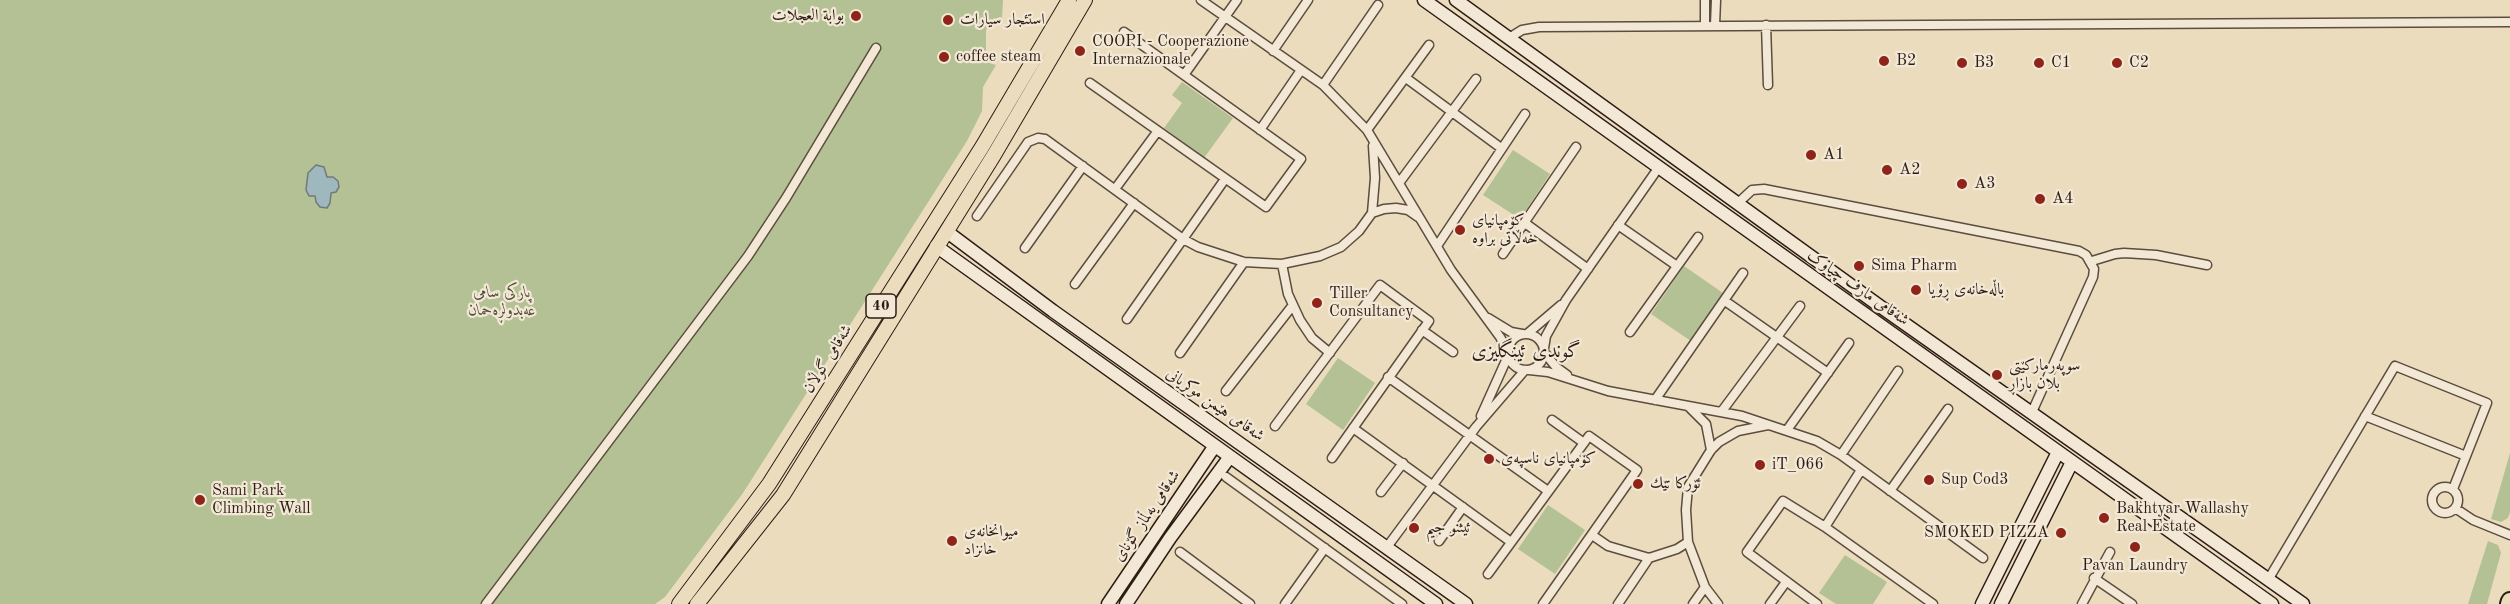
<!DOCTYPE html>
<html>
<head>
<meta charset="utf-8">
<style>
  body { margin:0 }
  canvas { display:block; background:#ebdcbe }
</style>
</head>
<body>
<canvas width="2510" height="604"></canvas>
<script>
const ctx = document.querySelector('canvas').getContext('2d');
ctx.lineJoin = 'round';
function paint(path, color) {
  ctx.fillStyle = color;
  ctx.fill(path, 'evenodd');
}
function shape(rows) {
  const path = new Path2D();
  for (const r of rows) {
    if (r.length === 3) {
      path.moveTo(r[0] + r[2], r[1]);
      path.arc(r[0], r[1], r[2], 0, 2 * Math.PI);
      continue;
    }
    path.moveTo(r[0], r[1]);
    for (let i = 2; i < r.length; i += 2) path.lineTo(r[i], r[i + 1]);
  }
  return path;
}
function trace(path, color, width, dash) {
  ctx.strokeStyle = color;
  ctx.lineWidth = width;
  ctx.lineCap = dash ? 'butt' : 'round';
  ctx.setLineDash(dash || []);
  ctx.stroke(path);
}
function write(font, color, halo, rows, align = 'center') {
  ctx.font = font + ' "Old Standard TT",Amiri,serif';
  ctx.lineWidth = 4.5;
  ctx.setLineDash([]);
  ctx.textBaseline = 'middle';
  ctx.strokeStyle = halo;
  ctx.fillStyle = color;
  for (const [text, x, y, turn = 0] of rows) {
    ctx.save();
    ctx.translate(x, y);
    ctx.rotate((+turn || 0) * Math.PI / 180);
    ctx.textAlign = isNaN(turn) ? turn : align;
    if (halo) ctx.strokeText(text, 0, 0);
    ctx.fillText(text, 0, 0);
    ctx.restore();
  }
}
const green = shape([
  [0,0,1003,0,1002,19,988,25,986,31,986,62,996,65,983,87,982,111,967,141,743,493,665,597,655,604,0,604],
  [1182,82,1233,118,1204,158,1164,128,1182,103,1172,95],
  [1513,150,1550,174,1520,219,1483,195],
  [1684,266,1723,293,1691,341,1651,314],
  [1338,358,1375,383,1343,430,1306,404],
  [2510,453,2510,512,2508,518,2501,522,2491,519],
  [1548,505,1585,530,1555,574,1518,549],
  [2488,541,2498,545,2501,553,2487,604,2468,604],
  [1845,555,1887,582,1873,604,1836,604,1819,593]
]);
const water = shape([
  [316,165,324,167,327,177,333,177,338,181,339,187,336,192,331,193,330,203,327,208,320,207,316,202,315,196,309,196,306,190,308,173,316,165]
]);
const street = shape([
  [1201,0,1323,85,1367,130,1451,270,1500,337,1508,351],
  [1705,25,1705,0],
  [1715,25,1716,0],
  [1766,25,1768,85],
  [1509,38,1522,30,1539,27,2510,22],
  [1273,51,1308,0],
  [1184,75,1237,0],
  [1406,78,1501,148],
  [1090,83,1266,207,1301,159,1124,32],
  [1323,85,1378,5],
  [1260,130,1301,70],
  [1367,130,1429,45],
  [1399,183,1476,79],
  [1115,189,1157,132],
  [1738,203,1752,190,1764,189,2079,251,2086,255,2094,269,2093,277,2032,412],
  [1372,213,1375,178,1373,146],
  [977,216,1028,142,1038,138,1045,139,1183,239,1198,247,1244,262,1282,264,1320,256,1341,247,1359,231,1372,213,1384,209,1396,208,1408,210,1418,217],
  [1525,223,1588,269],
  [1618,225,1677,266],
  [1437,246,1525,114],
  [1025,248,1083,166],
  [1503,254,1576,147],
  [2092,261,2115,254,2124,253,2156,255,2207,265],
  [1282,264,1288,294,1300,320,1312,338,1330,353],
  [1075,284,1134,203],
  [1725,301,1828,373],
  [1488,318,1511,332,1522,334],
  [1127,319,1225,179],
  [1422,330,1453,352],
  [1630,332,1698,237],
  [1526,352,18],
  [1527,334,1561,305],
  [1544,348,1546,336,1566,300,1659,167],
  [1544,352,1556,367,1567,375],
  [1180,353,1244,262],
  [1529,370,1548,372,1608,391,1742,416,1817,441,1841,455,1983,558],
  [1388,377,1548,491],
  [1226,391,1293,305],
  [1655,400,1743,273],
  [1689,407,1706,424,1711,450],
  [1722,411,1800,306],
  [1481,416,1508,356],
  [2365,416,2466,456],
  [1552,420,1584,443],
  [1275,426,1380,285,1429,321,1332,458],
  [1353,428,1511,542],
  [1787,430,1849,343],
  [1841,455,1898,371],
  [1226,477,1402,604],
  [2445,500,13],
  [1890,491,1948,409],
  [1381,492,1403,463],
  [2455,508,2473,520,2510,535],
  [1825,527,1861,470],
  [1592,535,1608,546,1649,558,1677,549,1688,542],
  [1439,541,1463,507],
  [1387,547,1476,427,1525,370],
  [1180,552,1250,604],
  [1488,574,1589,436,1637,470,1543,604],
  [2094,578,2132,604],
  [2268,580,2395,366,2487,403,2453,489],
  [486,604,748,256,786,198,876,48],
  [1285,604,1325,548],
  [1618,604,1649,558],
  [1693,604,1705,587],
  [1718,604,1705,587,1688,542,1686,510,1688,487,1711,450,1719,442,1738,431,1768,425],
  [1770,604,1786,582],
  [1817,604,1747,552,1783,501,1825,527,1933,604],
  [2082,604,2110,552]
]);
const secondary = shape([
  [1424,0,2272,604],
  [1456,0,1881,307,2303,604],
  [946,231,1053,311,1466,604],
  [936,246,1436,604],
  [1108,604,1214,447],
  [1126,604,1170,538,1229,458],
  [1982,604,2058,452],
  [2001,604,2072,462]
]);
const primary = shape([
  [679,604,769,484,982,147,1069,0],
  [697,604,783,495,994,155,1085,0]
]);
const highway = shape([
  [2509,604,2510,601]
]);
const markers = [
  [856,16,6,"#8f2418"],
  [948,20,6,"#8f2418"],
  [1080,51,6,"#8f2418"],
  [944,57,6,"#8f2418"],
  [1884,61,6,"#8f2418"],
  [1962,63,6,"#8f2418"],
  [2039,63,6,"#8f2418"],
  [2117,63,6,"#8f2418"],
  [1811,155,6,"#8f2418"],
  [1887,170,6,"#8f2418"],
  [1962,184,6,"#8f2418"],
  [2040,199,6,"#8f2418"],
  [1460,230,6,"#8f2418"],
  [1859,266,6,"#8f2418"],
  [1916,290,6,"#8f2418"],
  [1317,303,6,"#8f2418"],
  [1997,375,6,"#8f2418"],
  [1489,459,6,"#8f2418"],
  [1760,465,6,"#8f2418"],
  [1929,480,6,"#8f2418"],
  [1638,484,6,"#8f2418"],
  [200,500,6,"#8f2418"],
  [2104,518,6,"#8f2418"],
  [1414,528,6,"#8f2418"],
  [2061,533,6,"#8f2418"],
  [952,541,6,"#8f2418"],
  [2135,547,6,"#8f2418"]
];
const shields = [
  [881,306,30]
];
const shieldNames = [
  ["40",881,306]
];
const poiNames = [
  ["بوابة العجلات",844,16,"right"],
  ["استئجار سيارات",960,20],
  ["COOPI - Cooperazione",1092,42],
  ["Internazionale",1092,60],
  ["coffee steam",956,57],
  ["B2",1896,61],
  ["B3",1974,63],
  ["C1",2051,63],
  ["C2",2129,63],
  ["A1",1823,155],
  ["A2",1899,170],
  ["A3",1974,184],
  ["A4",2052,199],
  ["کۆمپانیای",1472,221],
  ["خەڵاتی براوە",1472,239],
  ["Sima Pharm",1871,266],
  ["باڵەخانەی ڕۆیا",1928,290],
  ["Tiller",1329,294],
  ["Consultancy",1329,312],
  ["سوپەرمارکێتی",2009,366],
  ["بلان بازاڕ",2009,384],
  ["کۆمپانیای ناسپەی",1501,459],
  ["iT_066",1772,465],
  ["Sup Cod3",1941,480],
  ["ئۆركا تێك",1650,484],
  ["Sami Park",212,491],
  ["Climbing Wall",212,509],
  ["Bakhtyar Wallashy",2116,509],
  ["Real Estate",2116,527],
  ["ئيثنو جيم",1426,528],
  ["میوانخانەی",964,532],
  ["خانزاد",964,550],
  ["SMOKED PIZZA",2049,533,"right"],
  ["Pavan Laundry",2135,566,"center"]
];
const streetNames = [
  ["شەقامی مارف چیاوک",1858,288,35],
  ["شەقامی گوڵان",828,359,-58],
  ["شەقامی هێمن موکریانی",1215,405,35],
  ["شەقامی یەڵماز گۆنای",1147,516,-56]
];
const parkNames = [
  ["پارکی سامی",502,293],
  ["عەبدولڕەحمان",502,311]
];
const quarterNames = [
  ["گوندی ئینگلیزی",1526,352]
];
paint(green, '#b3c195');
paint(water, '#9fb8bd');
trace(water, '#717a7a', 1.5);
trace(street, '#5c4d3f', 11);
trace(secondary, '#2d1d15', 15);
trace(primary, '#2d1d15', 16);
trace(highway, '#2d1d15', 20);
trace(street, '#f2e8d5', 8);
trace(secondary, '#f2e8d5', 12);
trace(primary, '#ebdcbe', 14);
trace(highway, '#ebdcbe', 16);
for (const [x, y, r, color] of markers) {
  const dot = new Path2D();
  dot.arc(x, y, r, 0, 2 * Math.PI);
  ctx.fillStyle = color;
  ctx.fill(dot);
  trace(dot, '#f2e8d5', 2);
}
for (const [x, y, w] of shields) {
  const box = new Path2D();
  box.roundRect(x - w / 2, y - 12, w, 24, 4.5);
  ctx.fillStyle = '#f2e8d5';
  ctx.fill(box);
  trace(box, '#2d1d15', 1.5);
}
write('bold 15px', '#2d1d15', null, shieldNames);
write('16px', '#2d1d15', '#f2e8d5', poiNames, 'left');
write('16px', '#2d1d15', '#f2e8d5', streetNames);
write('italic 16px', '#554e3b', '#f2e8d5', parkNames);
write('20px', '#2d1d15', '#f2e8d5', quarterNames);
</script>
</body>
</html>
